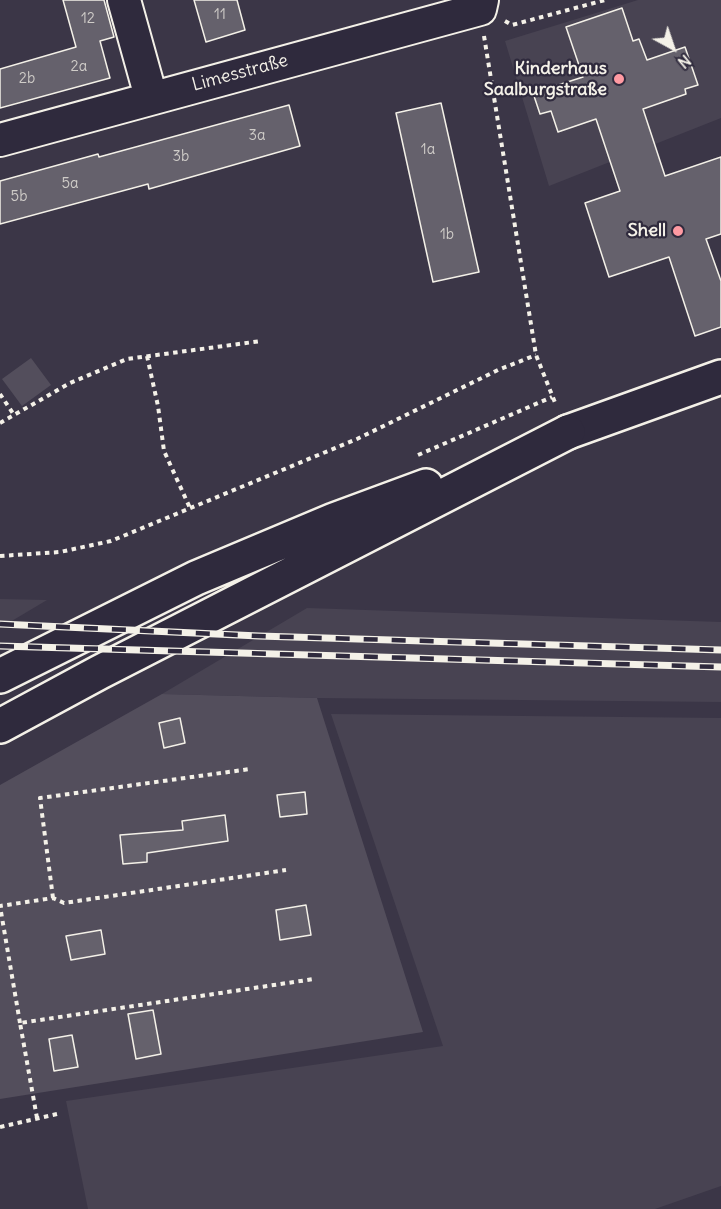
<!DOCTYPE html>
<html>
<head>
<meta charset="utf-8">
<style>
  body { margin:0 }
  #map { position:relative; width:721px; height:1209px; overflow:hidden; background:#3b3647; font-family:Delius,sans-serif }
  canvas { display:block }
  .north { position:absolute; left:643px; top:18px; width:60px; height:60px; -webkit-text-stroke:4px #2f2a3d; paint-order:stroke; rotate:140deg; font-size:16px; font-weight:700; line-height:24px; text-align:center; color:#f4f1e8 }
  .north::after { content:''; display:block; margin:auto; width:21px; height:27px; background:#f4f1e8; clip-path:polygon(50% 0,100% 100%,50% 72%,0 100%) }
</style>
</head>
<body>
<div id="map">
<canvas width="721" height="1209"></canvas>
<div class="north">N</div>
</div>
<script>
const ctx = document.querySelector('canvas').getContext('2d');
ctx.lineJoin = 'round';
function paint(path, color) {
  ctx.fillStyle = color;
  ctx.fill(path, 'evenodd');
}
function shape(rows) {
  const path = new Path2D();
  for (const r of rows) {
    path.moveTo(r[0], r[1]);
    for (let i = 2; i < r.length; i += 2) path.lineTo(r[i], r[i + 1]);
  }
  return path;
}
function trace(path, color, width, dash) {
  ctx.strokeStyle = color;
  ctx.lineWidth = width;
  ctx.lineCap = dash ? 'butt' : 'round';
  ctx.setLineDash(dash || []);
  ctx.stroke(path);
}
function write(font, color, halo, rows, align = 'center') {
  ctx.font = font + ' Delius,sans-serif';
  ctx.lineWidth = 4.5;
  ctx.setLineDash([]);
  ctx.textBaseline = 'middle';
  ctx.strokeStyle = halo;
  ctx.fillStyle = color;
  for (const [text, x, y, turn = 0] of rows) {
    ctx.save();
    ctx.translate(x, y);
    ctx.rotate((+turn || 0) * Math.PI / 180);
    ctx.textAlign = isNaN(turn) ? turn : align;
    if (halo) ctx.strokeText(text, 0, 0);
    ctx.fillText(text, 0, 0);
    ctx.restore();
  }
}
const built = shape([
  [638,0,721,0,721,118,549,186,505,41],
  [0,599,47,600,0,628],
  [307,608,721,622,721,702,317,698,162,694],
  [331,714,721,718,721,1186,655,1209,88,1209,66,1101,443,1046]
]);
const green = shape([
  [31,358,51,385,22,406,2,379],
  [162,694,317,698,423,1032,0,1099,0,785]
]);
const building = shape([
  [63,0,104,0,114,37,100,41,110,78,0,108,0,69,76,47,63,0],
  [194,0,237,0,245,30,206,42,194,0],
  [622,8,633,41,639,39,647,60,685,47,698,85,685,89,686,94,643,109,665,176,721,157,721,234,706,239,721,281,721,327,695,336,669,257,609,277,585,203,620,191,596,119,558,132,551,111,540,114,533,93,583,77,566,27,622,8],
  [441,103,479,272,433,282,396,113,441,103],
  [289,105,300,146,149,189,148,184,0,224,0,181,98,154,99,157,289,105],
  [180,718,185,743,164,748,159,723,180,718],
  [305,792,307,814,280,817,277,795,305,792],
  [225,815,228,841,147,853,147,862,123,864,120,835,183,830,182,821,225,815],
  [306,905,311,935,280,940,276,910,306,905],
  [101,930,105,954,71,960,66,936,101,930],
  [153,1010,161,1054,136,1059,128,1014,153,1010],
  [72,1035,78,1067,54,1071,49,1039,72,1035]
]);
const path = shape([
  [505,21,512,25,605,0],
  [484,36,536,355,556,405],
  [147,356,158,406,164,451,190,508],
  [0,394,14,415],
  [0,423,70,383,127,359,261,341],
  [418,455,552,397],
  [0,556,60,552,111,541,357,439,498,370,536,355],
  [53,898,40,798,250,769],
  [20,1023,0,906,53,898,64,903,286,870],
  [37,1118,20,1023,314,979],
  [0,1127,57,1114]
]);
const minor = shape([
  [124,0,151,97],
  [0,140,480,9,482,0]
]);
const major = shape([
  [568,432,721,377]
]);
const highway = shape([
  [0,676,196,578,334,520,426,486],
  [0,726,100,672,568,432]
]);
const rail = shape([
  [0,624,259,636,721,650],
  [0,646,721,667]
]);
const markers = [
  [619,79,6,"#ff9aa2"],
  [678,231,6,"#ff9aa2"]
];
const numberNames = [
  ["11",220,15],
  ["12",88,19],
  ["2a",79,67],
  ["2b",27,79],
  ["3a",257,136],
  ["1a",428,150],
  ["3b",181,157],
  ["5a",70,184],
  ["5b",19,197],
  ["1b",447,235]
];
const poiNames = [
  ["Kinderhaus",607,69],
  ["Saalburgstraße",607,90],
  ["Shell",666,231]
];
const streetNames = [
  ["Limesstraße",240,73,-15]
];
paint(built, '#484352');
paint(green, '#534e5c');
paint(building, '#65616c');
trace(building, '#f4f1e8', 1.5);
trace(minor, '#f4f1e8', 36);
trace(major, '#f4f1e8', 38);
trace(highway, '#f4f1e8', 38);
trace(path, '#f4f1e8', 4, [4.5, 4.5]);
trace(minor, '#2f2a3d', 32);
trace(major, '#2f2a3d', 33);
trace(highway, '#2f2a3d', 33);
trace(rail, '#f4f1e8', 7);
trace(rail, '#2f2a3d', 4.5, [14]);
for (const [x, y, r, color] of markers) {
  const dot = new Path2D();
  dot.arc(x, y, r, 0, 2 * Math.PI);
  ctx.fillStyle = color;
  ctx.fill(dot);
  trace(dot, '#2f2a3d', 2);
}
write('15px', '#d0cdc9', null, numberNames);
write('bold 18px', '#f4f1e8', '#2f2a3d', poiNames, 'right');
write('18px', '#f4f1e8', '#2f2a3d', streetNames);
</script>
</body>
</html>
